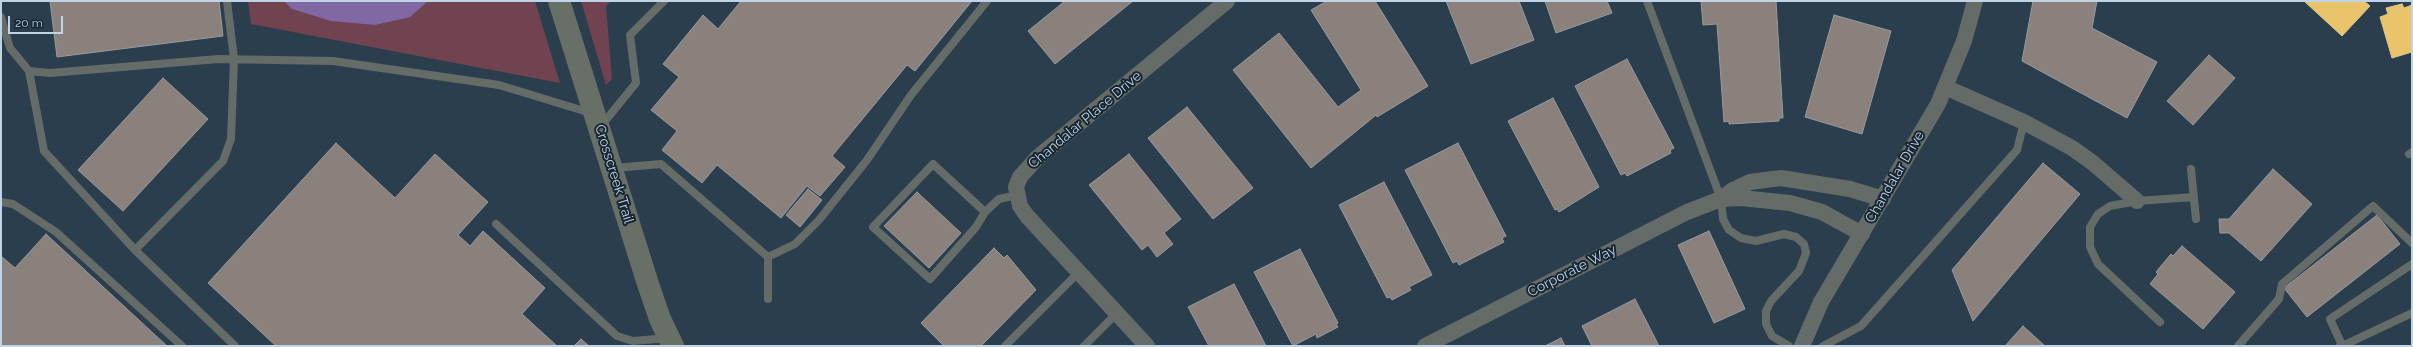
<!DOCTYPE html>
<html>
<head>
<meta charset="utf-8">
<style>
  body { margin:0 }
  #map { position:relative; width:2413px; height:347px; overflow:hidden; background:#2b3e4d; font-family:Raleway,sans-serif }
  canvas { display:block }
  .frame { position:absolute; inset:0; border:2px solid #c1d4e5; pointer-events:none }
  .scale { position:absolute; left:8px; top:16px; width:55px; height:18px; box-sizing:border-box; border:2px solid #c1d4e5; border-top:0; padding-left:5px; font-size:12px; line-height:14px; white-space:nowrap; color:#c1d4e5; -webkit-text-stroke:3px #162532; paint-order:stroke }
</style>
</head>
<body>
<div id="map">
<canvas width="2413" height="347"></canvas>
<div class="frame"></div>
<div class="scale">20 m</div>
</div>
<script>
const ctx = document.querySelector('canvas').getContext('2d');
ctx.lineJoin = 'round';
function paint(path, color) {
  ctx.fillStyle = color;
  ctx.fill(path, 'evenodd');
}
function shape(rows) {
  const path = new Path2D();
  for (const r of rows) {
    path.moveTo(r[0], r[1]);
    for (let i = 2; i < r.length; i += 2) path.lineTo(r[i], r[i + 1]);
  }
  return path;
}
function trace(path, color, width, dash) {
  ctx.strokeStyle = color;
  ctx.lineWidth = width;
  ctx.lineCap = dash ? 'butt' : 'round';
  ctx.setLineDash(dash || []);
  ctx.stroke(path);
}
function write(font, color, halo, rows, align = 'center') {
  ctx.font = font + ' Raleway,sans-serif';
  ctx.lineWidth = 4;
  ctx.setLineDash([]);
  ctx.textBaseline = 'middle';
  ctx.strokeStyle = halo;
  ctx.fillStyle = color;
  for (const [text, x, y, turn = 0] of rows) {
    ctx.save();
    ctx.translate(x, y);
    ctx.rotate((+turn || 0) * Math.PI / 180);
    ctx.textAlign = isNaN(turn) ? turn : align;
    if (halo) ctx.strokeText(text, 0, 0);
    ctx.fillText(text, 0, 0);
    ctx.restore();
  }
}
const green = shape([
  [248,1,535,1,560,83,251,24],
  [581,1,611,1,606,6,612,79,606,85]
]);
const water = shape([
  [284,1,428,1,410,17,375,25,331,21,292,9]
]);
const homes = shape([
  [2304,1,2364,1,2370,6,2342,36,2304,1],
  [2402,4,2404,8,2412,5,2412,52,2392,58,2380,17,2388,14,2386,8,2402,4]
]);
const industry = shape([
  [50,1,219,1,223,36,57,57,50,1],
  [741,1,972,1,915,71,907,65,832,156,845,167,820,196,807,186,781,218,717,165,702,183,662,150,677,131,651,110,679,77,663,64,703,15,718,29,741,1],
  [1065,1,1133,1,1055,64,1028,31,1065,1],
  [1327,1,1375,1,1428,86,1377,117,1376,115,1311,168,1233,70,1279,33,1338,107,1361,90,1311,10,1327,1],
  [1446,1,1519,1,1534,40,1471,64,1446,1],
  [1545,1,1607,1,1612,13,1556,33,1545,1],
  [1701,1,1776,1,1783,118,1779,118,1779,121,1729,124,1729,121,1724,122,1717,24,1703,25,1701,1],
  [2033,1,2097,1,2092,28,2157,62,2127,118,2022,61,2033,1],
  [1834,15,1891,31,1862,134,1805,117,1834,15],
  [2209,55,2235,78,2193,125,2167,101,2209,55],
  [1627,59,1674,148,1670,150,1671,153,1627,176,1625,173,1621,175,1575,86,1627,59],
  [163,78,208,119,123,211,78,170,163,78],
  [1553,98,1599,187,1559,212,1557,209,1555,210,1508,121,1553,98],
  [1187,107,1253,188,1213,219,1148,138,1187,107],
  [336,143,395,198,435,154,488,202,458,235,470,246,483,231,545,288,522,314,557,346,276,346,208,283,336,143],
  [1458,143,1506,236,1502,238,1504,242,1459,265,1457,261,1453,263,1405,170,1458,143],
  [1129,154,1181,219,1164,233,1173,244,1157,257,1148,245,1142,250,1089,185,1129,154],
  [2043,163,2080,194,1973,321,1952,270,2043,163],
  [2273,169,2312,204,2261,261,2229,233,2220,233,2219,219,2229,219,2273,169],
  [1384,182,1432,275,1409,287,1411,290,1392,300,1390,297,1387,298,1339,205,1384,182],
  [808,189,822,200,800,227,786,215,808,189],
  [917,192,961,233,929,268,884,226,917,192],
  [2377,215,2400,244,2307,317,2284,288,2377,215],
  [1709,231,1745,309,1714,323,1678,245,1709,231],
  [46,234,167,346,1,346,1,256,15,268,46,234],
  [2182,246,2235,292,2203,329,2150,284,2158,274,2156,272,2171,254,2173,256,2182,246],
  [994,248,1004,258,1007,255,1036,290,981,346,944,346,921,323,994,248],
  [1300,249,1338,323,1336,324,1338,327,1317,338,1316,334,1293,346,1254,272,1300,249],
  [1234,284,1266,346,1209,346,1188,307,1234,284],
  [1635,299,1659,346,1592,346,1582,326,1635,299],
  [2023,326,2045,346,2005,346,2023,326],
  [1561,338,1565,346,1545,346,1561,338],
  [581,339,589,346,574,346,581,339]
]);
const lane = shape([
  [1647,1,1721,199,1723,219,1729,230,1741,238,1756,241,1784,234,1796,237,1804,244,1806,253,1799,271,1771,301,1766,311,1766,324,1772,336,1789,346],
  [1,17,10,48,29,71,50,73,218,59,333,61,499,85,591,113],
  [29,71,44,151,135,250,235,346],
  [601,126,636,83,630,35,664,1],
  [2409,154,2412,152],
  [614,168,661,164,768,257,768,299],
  [2191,169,2196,219],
  [1,202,13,204,56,232,182,346],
  [985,212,976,227,930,279,873,227,933,164,985,212,999,199,1017,195],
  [496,224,617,336,633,341,668,338],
  [135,250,223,161,231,139,234,59,227,1],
  [768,257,795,244,819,220,867,160,911,95,987,1],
  [2160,322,2098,264,2090,247,2090,227,2098,214,2110,206,2137,201,2194,197],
  [1005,346,1079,272],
  [1084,346,1117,313],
  [1823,346,1861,326,2017,150,2024,122],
  [2238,346,2279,299,2282,284,2373,206,2412,243],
  [2340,346,2342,345,2330,319,2412,264],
  [2342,346,2412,313]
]);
const street = shape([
  [1945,87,2024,122,2072,148,2093,163,2137,201],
  [1862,234,1822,212,1790,203,1741,198,1721,199,1733,190,1750,182,1781,178,1850,189,1883,199],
  [1147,346,1027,216,1020,206,1016,187,1020,177,1037,158,1227,1],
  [1425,346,1687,212,1721,199],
  [1802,346,1821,302,1938,104,1964,41,1975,1]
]);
const secondary = shape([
  [559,1,648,284,660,319,673,346]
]);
const streetNames = [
  ["Chandalar Place Drive",1085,120,-40],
  ["Crosscreek Trail",614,174,73],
  ["Chandalar Drive",1895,177,-60],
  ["Corporate Way",1572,271,-27]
];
paint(green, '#714350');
paint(water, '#8167a3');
paint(homes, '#e9c46a');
trace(homes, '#ddc98f', 1);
paint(industry, '#8a817c');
trace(industry, '#9a9a9c', 1);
trace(lane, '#656c67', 8);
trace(street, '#656c67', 16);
trace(secondary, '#686f67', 22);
write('14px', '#c1d4e5', '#162532', streetNames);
</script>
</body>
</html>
